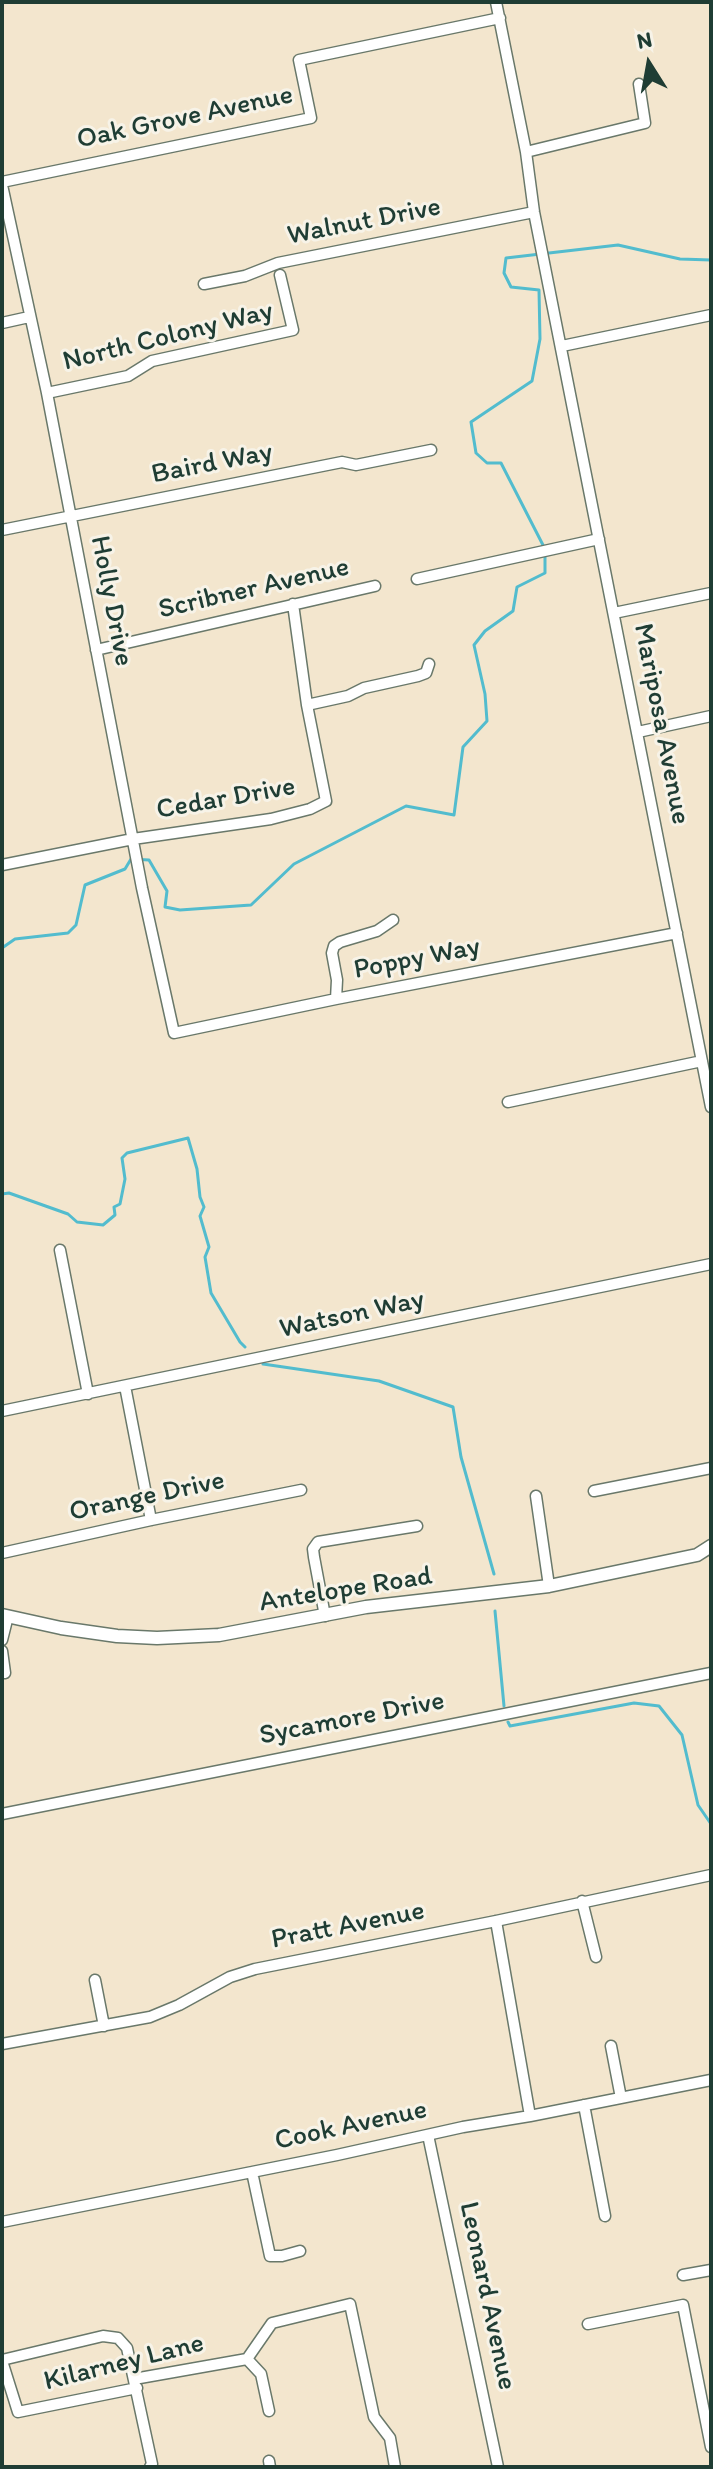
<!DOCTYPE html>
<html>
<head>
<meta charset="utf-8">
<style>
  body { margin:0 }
  #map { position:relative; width:713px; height:2469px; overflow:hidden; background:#f3e6ce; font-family:Itim,sans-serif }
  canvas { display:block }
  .frame { position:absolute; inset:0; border:4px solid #1f3d34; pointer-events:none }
  .north { position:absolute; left:609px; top:24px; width:80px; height:80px; -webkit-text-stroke:6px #f7f3e8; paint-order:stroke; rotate:349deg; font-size:22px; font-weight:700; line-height:32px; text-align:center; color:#1f3d34 }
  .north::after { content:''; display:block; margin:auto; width:28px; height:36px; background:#1f3d34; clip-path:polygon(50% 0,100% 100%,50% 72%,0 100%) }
</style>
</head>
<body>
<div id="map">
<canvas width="713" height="2469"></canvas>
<div class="frame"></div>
<div class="north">N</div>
</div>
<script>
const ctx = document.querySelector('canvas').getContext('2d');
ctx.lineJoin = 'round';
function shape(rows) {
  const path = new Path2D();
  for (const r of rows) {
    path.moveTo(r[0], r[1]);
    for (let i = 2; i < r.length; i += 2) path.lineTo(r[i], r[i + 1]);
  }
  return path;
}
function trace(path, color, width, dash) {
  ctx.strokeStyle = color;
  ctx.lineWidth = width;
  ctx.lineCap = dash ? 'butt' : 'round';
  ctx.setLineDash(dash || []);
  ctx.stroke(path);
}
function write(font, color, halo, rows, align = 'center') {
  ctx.font = font + ' Itim,sans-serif';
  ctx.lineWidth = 6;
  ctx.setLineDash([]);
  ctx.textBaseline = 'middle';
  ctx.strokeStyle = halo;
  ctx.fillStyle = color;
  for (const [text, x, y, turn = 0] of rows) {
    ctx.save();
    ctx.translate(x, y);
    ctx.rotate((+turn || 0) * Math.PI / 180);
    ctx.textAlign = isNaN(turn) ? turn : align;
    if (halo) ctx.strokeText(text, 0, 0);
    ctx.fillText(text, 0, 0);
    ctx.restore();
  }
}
const stream = shape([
  [2,948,15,939,68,933,76,925,85,885,125,869,131,859,149,860,167,891,165,907,180,910,251,905,294,864,406,806,454,815,463,747,487,721,485,694,474,645,485,631,513,611,517,587,545,573,545,549,501,463,487,463,476,453,471,422,532,381,540,339,539,290,511,287,504,273,506,258,618,245,680,259,711,260],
  [2,1194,9,1193,68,1214,77,1222,103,1225,115,1215,114,1207,120,1204,125,1179,122,1158,127,1153,188,1138,197,1169,200,1197,204,1207,200,1216,209,1247,205,1257,211,1293,240,1342,245,1347],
  [263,1364,379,1381,453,1407,461,1457,494,1574],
  [495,1611,504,1706],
  [508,1722,510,1726,634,1703,659,1706,682,1735,698,1805,711,1824]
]);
const minor = shape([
  [496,2,526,152,534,212,711,1107],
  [526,152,645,123,639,84],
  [2,182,311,118,299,60,500,18],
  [2,185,47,393,142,888,174,1033,336,999,677,933],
  [204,284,245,276,278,263,534,212],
  [2,323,29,317],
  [562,346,711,315],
  [47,393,128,376,152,361,293,330,280,275],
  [2,530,342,462,356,465,431,450],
  [417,579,599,539],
  [614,613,711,593],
  [96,650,375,586],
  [307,705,348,696,364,688,418,676,426,673,429,664],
  [638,732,711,716],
  [2,865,133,839,271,819,310,809,326,801,307,705,293,604],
  [336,999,337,980,332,953,334,946,340,942,377,931,393,920],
  [508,1102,702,1061],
  [60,1250,88,1394],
  [125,1386,151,1520],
  [2,1411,711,1264],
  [594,1491,711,1468],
  [536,1496,549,1586],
  [2,1553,151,1520,301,1490],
  [325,1616,314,1557,313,1549,318,1542,417,1526],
  [2,1640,8,1616],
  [2,1651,5,1673,2,1673],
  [2,1814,711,1673],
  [582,1901,596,1957],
  [496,1921,530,2116],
  [95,1980,104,2026],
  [2,2044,150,2017,179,2005,230,1977,255,1969,496,1921,711,1875],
  [611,2046,621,2098],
  [584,2105,605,2216],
  [428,2135,498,2467],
  [252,2172,270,2256,282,2256,300,2251],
  [2,2222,337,2155,463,2127,530,2116,711,2080],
  [683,2275,711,2270],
  [588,2324,683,2305,711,2447],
  [247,2359,261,2374,269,2411],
  [2,2360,103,2336,118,2338,127,2348,152,2464,150,2467],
  [2,2361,18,2412,137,2388],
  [134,2379,247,2359,272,2323,350,2304,374,2417,390,2438,395,2467],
  [269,2461,270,2467]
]);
const major = shape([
  [2,1615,61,1628,117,1636,157,1638,219,1635,366,1607,549,1586,697,1555,711,1546]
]);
const streetNames = [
  ["Oak Grove Avenue",185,118,-12],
  ["Walnut Drive",364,222,-11],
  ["North Colony Way",168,337,-14],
  ["Baird Way",212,464,-11],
  ["Scribner Avenue",254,589,-13],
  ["Holly Drive",111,601,79],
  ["Mariposa Avenue",661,724,79],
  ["Cedar Drive",226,799,-10],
  ["Poppy Way",417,959,-11],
  ["Watson Way",352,1315,-12],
  ["Orange Drive",147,1497,-12],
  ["Antelope Road",346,1590,-9],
  ["Sycamore Drive",352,1719,-11],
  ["Pratt Avenue",348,1926,-11],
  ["Cook Avenue",351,2126,-12],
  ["Leonard Avenue",487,2296,78],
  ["Kilarney Lane",124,2363,-14]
];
trace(stream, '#52bcce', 3);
trace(minor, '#69786a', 13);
trace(major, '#69786a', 15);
trace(minor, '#fff', 10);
trace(major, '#fff', 12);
write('28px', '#1f3d34', '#f7f3e8', streetNames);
</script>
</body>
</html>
